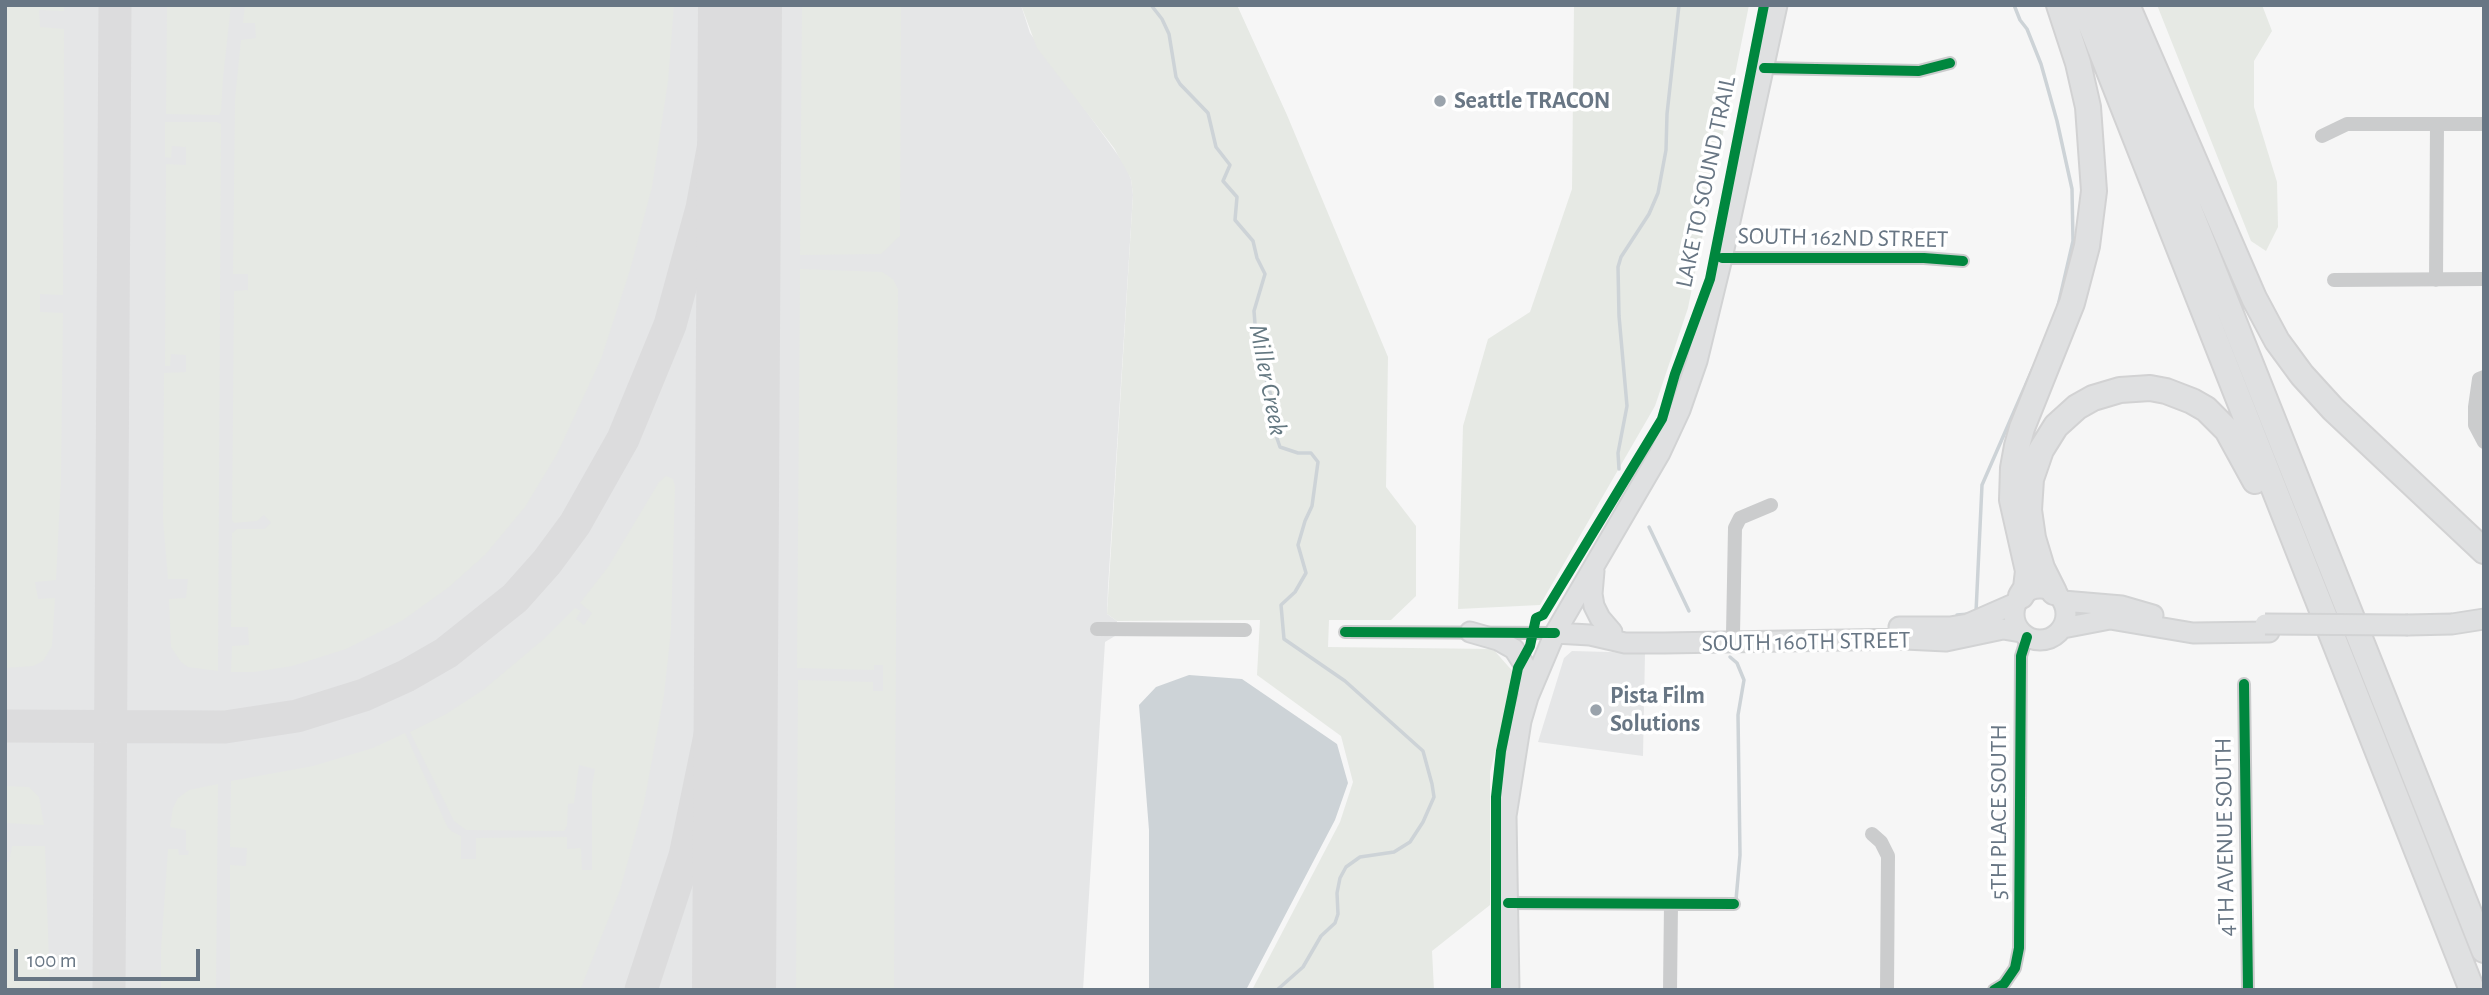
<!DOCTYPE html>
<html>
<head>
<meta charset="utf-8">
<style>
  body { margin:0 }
  #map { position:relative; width:2489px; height:995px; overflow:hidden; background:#f6f6f6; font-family:"Alegreya Sans",sans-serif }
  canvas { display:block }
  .frame { position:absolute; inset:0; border:7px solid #687684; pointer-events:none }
  .scale { position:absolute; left:14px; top:949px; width:186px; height:32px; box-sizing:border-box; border:4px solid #687684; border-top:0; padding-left:9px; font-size:21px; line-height:24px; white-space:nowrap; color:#687684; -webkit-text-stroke:5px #fff; paint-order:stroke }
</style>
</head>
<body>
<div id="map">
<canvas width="2489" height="995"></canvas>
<div class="frame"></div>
<div class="scale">100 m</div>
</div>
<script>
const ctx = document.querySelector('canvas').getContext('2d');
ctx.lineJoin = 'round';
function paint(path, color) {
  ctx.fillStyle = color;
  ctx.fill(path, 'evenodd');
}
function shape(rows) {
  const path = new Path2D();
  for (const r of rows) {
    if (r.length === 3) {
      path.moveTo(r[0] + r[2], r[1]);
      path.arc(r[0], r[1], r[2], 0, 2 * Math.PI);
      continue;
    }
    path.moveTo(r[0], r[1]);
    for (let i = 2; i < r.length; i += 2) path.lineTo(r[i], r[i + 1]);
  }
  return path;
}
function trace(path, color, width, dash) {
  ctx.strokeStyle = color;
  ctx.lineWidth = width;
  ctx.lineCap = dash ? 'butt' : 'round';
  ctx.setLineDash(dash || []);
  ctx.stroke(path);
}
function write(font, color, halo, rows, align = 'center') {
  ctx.font = font + ' "Alegreya Sans",sans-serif';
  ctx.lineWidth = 7;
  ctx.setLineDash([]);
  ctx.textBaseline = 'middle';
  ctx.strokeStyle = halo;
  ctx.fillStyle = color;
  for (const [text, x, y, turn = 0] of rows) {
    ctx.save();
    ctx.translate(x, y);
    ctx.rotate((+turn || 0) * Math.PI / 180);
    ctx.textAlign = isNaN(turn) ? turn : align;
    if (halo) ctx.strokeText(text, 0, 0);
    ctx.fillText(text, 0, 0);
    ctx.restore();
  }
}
const built = shape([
  [5,5,1021,5,1030,33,1125,165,1131,179,1133,195,1108,587,1107,614,1117,621,1116,629,1115,636,1105,642,1083,990,5,990],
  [1572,651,1645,653,1643,756,1538,742,1564,658]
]);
const green = shape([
  [5,5,64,5,64,11,39,10,40,27,64,29,63,295,40,294,40,312,63,313,61,479,56,580,35,582,38,599,55,598,52,646,43,661,33,666,5,668],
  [167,5,231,5,223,78,221,111,219,115,166,114],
  [245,5,674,5,668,81,652,187,630,270,601,359,557,454,525,507,485,555,449,587,403,620,346,649,292,666,254,672,231,672,232,646,249,645,248,627,231,627,232,533,237,529,264,529,271,523,264,515,257,521,234,523,232,520,234,291,248,290,248,274,233,274,235,99,241,40,256,38,255,23,243,23],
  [802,5,901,5,900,236,881,254,800,255],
  [1021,5,1237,5,1287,115,1388,357,1386,487,1416,526,1416,596,1391,620,1329,620,1328,647,1493,649,1515,674,1490,772,1490,905,1432,951,1434,990,1252,990,1340,822,1353,782,1341,736,1257,675,1260,620,1117,621,1107,614,1133,195,1131,179,1114,148,1037,48],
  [1574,5,1749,5,1688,308,1655,406,1540,605,1458,609,1463,426,1488,339,1530,312,1572,189],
  [2157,5,2262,5,2272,31,2254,61,2254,107,2277,182,2278,227,2266,251,2251,241],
  [165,122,217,122,221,124,218,671,188,667,181,662,171,647,169,599,186,598,188,579,168,579,163,519,164,373,186,372,186,355,171,354,170,366,165,366,166,164,186,165,186,147,172,146,171,158,165,157],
  [800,269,882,272,893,279,898,289,894,990,796,990,798,680,873,682,873,691,883,691,883,665,874,665,874,670,797,668],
  [666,476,673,479,675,487,671,630,664,695,644,803,620,890,580,990,230,990,230,865,246,866,247,848,230,847,231,781,313,766,373,748,405,733,447,826,451,831,461,836,461,859,476,859,476,838,567,837,567,849,581,848,582,870,592,870,592,787,595,769,579,765,574,803,568,804,567,826,564,831,466,830,454,821,410,732,446,714,483,690,545,638,575,608,581,611,576,619,584,625,592,613,580,603,608,567,659,482],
  [218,784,216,990,161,990,161,949,168,849,178,849,179,855,188,855,189,851,186,850,186,830,170,827,173,808,178,798,189,790],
  [5,786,29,787,39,797,44,825,5,823],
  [12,846,45,846,50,990,5,990,5,862,9,862]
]);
const water = shape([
  [1189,675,1242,679,1337,744,1348,783,1335,820,1246,990,1149,990,1149,830,1139,705,1156,687]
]);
const stream = shape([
  [1151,5,1162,19,1169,34,1176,77,1180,84,1208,113,1216,147,1230,165,1223,181,1237,197,1235,220,1253,241,1257,258,1265,274,1254,311,1257,350,1273,402,1272,424,1280,447,1298,453,1311,453,1318,462,1312,506,1305,521,1298,545,1306,573,1295,592,1281,605,1284,639,1345,681,1423,751,1432,784,1434,797,1423,822,1410,842,1394,852,1360,857,1346,867,1340,878,1337,893,1338,914,1335,923,1321,936,1303,967,1277,990],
  [2014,5,2020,20,2027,29,2041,64,2057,121,2072,189,2073,241,2058,306],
  [1619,469,1618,453,1627,406,1619,316,1618,267,1621,257,1649,214,1658,193,1666,150,1667,114,1679,5],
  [1649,527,1689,611],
  [1976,612,1982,485,2033,368],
  [1957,615,1969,614],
  [1730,657,1737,663,1744,680,1738,715,1740,855,1736,900]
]);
const taxiway = shape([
  [5,726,225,727,297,716,364,695,406,676,446,653,515,598,547,562,575,524,623,439,670,325,702,208,740,5],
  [109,990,115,5],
  [641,990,685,856,716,706,737,588]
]);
const runway = shape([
  [734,990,740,5]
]);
const minor = shape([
  [1764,68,1919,71,1950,63],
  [2322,136,2347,124,2484,124],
  [1722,258,1924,258,1963,261],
  [2334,280,2484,279],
  [2436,280,2437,124],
  [2484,377,2479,379,2475,407,2475,425,2484,442],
  [1097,629,1245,630],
  [1345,632,1555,633],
  [1733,634,1735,528,1740,518,1771,505],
  [2244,684,2248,990],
  [1872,834,1881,842,1888,856,1887,990],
  [1508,903,1734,904],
  [1670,990,1671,904],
  [1994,990,2004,984,2015,968,2019,948,2021,656,2027,637]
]);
const secondary = shape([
  [1594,571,1592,594,1594,606,1600,618,1612,632],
  [2040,614,26],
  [2063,601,2122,606,2153,615],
  [2408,625,2452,624,2484,619],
  [1899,627,1950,627,1968,624,2016,603],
  [2063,628,2110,619,2193,633,2269,632],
  [1470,632,1498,640,1514,649,1527,669,1528,692],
  [1555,633,1590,635,1625,643,1664,643,1905,639,1946,641,2003,629,2021,632],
  [1509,990,1506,816,1521,721,1528,697,1555,633,1660,453,1680,410,1697,361,1722,258,1777,5]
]);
const motorway = shape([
  [2083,5,2472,990],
  [2108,5,2484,950],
  [2127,5,2254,298,2277,341,2302,375,2333,409,2484,551],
  [2054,592,2042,568,2033,538,2029,510,2031,479,2041,450,2056,426,2077,407,2093,398,2120,390,2150,388,2166,391,2192,401,2206,409,2227,430,2255,481],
  [2021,596,2026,588,2028,571,2012,500,2013,468,2017,446,2022,428,2072,303,2087,246,2094,191,2088,107,2078,63,2059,5]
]);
const secondaryBridge = shape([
  [2265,624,2408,625]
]);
const cycleway = shape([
  [1764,68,1919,71,1950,63],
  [1722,258,1924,258,1963,261],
  [1345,632,1555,633],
  [2244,684,2248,990],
  [1508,903,1734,904],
  [1496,990,1496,797,1501,751,1518,668,1530,646,1536,618,1543,615,1662,419,1675,374,1710,279,1764,5],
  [1994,990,2004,984,2015,968,2019,948,2021,656,2027,637]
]);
const markers = [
  [1440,101,7,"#9aa3ac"],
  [1596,710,7,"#9aa3ac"]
];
const poiNames = [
  ["Seattle TRACON",1454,101],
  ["Pista Film",1610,696],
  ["Solutions",1610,724]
];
const streetNames = [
  ["LAKE TO SOUND TRAIL",1706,182,-78],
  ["SOUTH 162ND STREET",1843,238,1],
  ["SOUTH 160TH STREET",1806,642,-1],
  ["5TH PLACE SOUTH",1999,812,-90],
  ["4TH AVENUE SOUTH",2225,837,-91]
];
const waterNames = [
  ["Miller Creek",1268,380,79]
];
paint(built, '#e5e6e7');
paint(green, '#e6e9e4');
paint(water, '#cdd3d7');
trace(stream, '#cdd3d7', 3.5);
trace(taxiway, '#dcdcdd', 33);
trace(runway, '#dcdcdd', 84);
trace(secondary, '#d2d3d4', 23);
trace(motorway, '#d2d2d3', 28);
trace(minor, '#cbcccd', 14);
trace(secondary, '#dfe0e1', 19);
trace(motorway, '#dfe0e1', 24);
trace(secondaryBridge, '#d2d3d4', 23, []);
trace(secondaryBridge, '#dfe0e1', 19);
trace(cycleway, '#00873e', 10);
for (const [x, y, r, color] of markers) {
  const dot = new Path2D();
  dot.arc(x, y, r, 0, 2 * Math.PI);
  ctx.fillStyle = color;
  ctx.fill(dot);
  trace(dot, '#fff', 2.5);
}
write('bold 24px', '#687684', '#fff', poiNames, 'left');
write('24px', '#687684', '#fff', streetNames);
write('italic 26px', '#637780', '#fff', waterNames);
</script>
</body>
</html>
